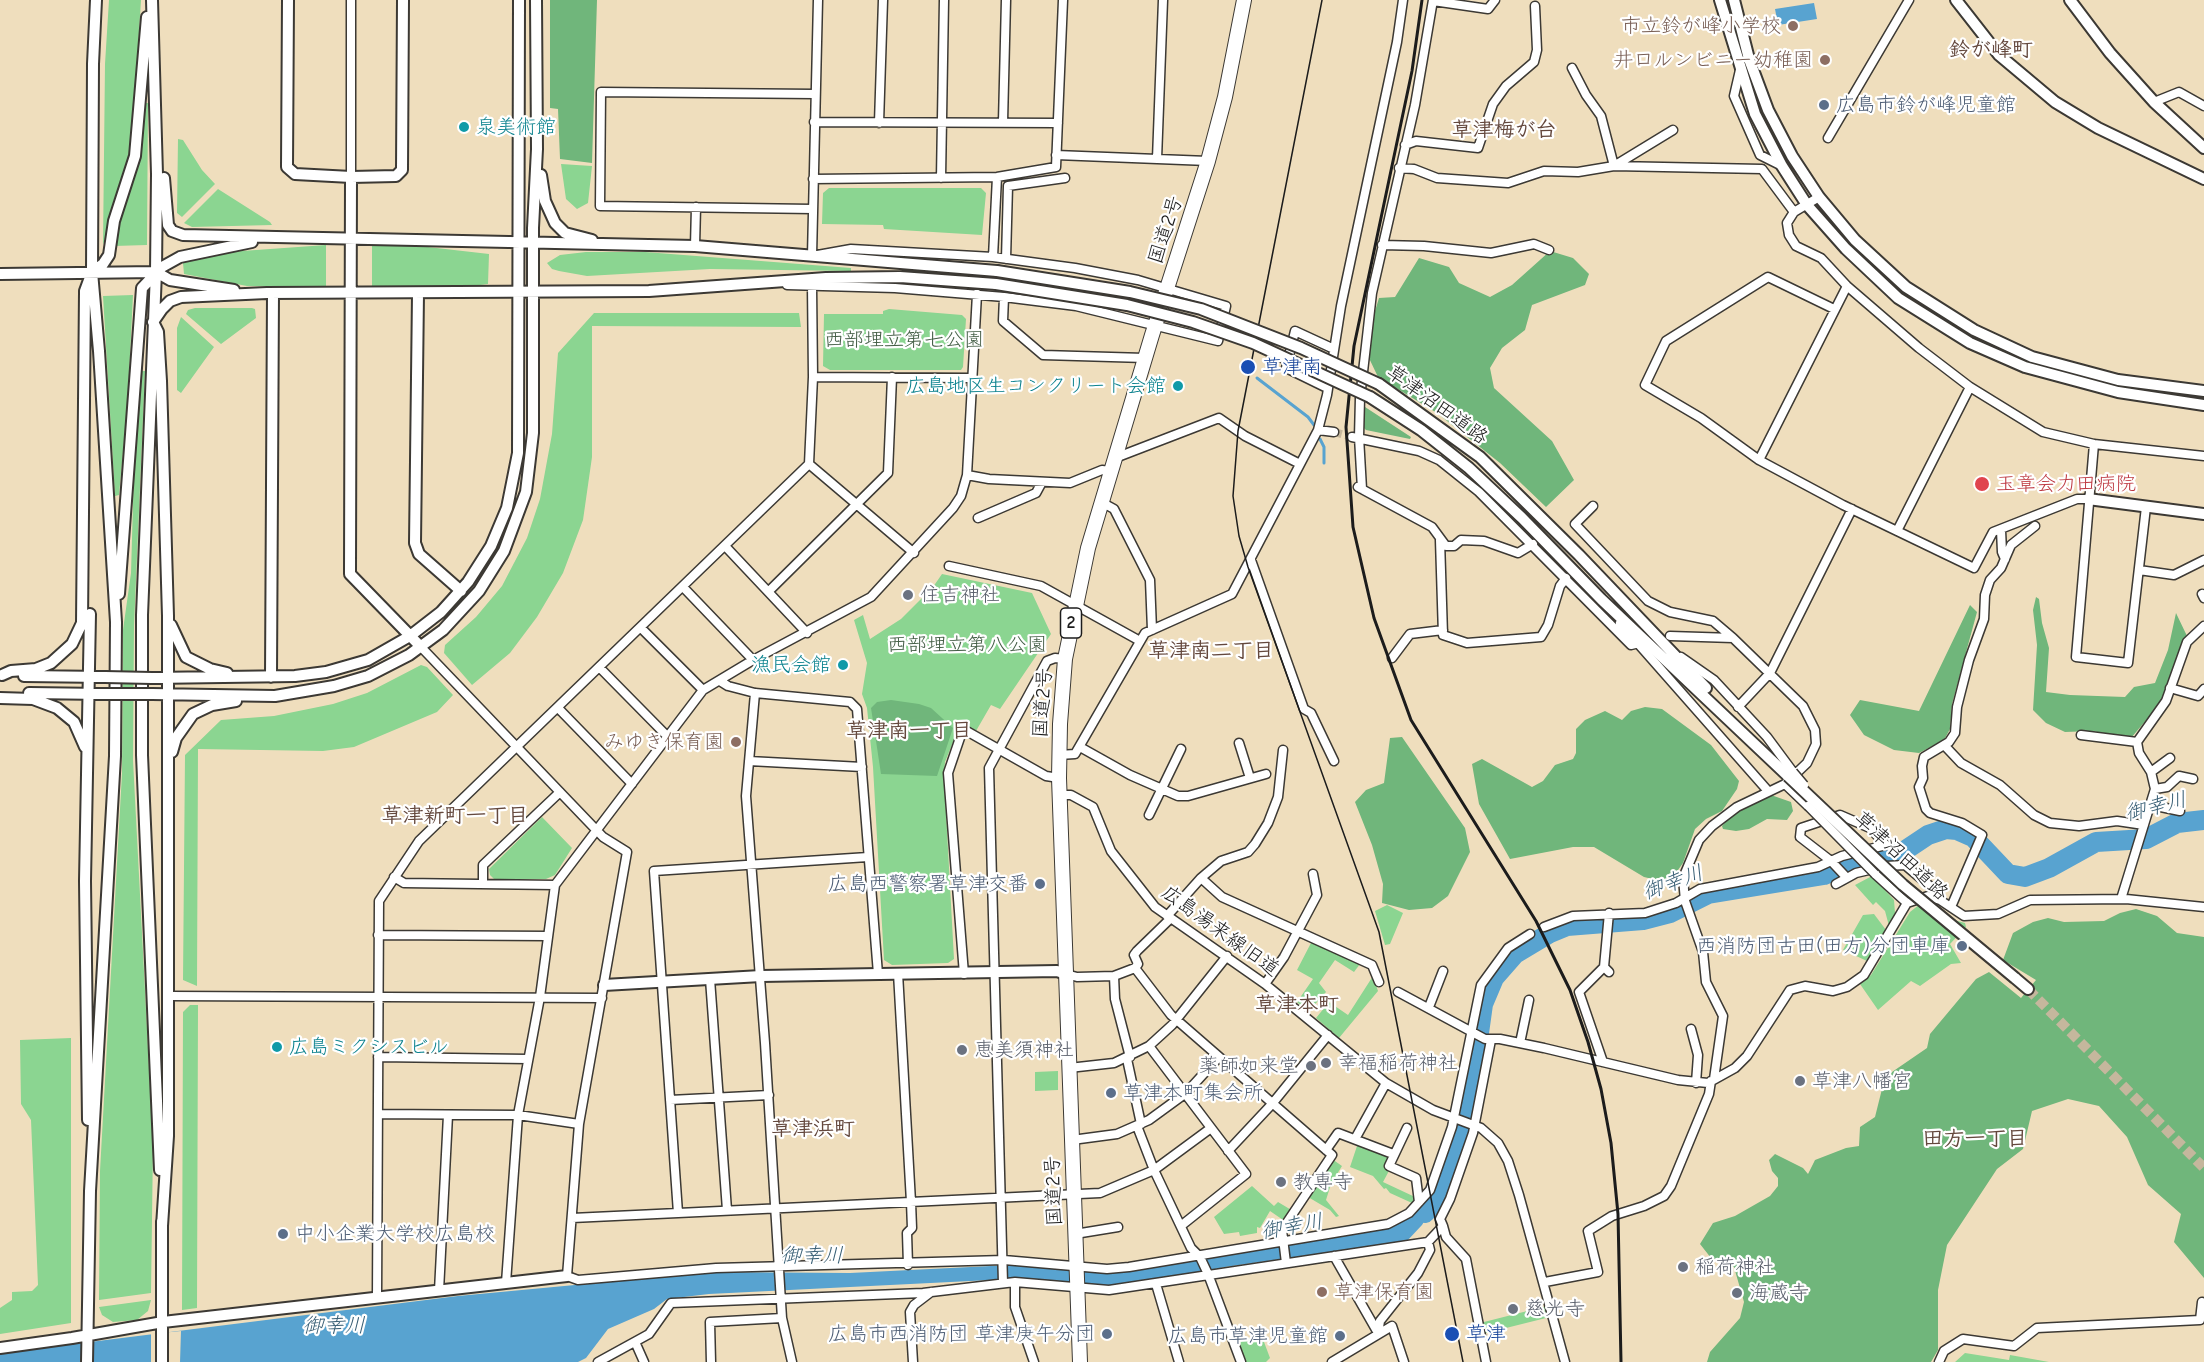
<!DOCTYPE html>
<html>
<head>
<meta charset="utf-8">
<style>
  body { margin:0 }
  canvas { display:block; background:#efdebd }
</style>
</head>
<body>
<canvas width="2204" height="1362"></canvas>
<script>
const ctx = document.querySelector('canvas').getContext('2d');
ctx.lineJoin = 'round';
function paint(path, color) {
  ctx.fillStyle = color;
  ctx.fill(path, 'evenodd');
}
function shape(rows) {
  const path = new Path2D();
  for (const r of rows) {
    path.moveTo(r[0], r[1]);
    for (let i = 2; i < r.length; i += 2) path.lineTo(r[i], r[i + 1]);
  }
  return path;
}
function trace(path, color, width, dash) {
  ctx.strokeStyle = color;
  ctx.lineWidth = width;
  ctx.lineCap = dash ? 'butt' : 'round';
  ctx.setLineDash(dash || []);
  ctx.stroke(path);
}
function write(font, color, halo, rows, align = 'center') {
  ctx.font = font + ' "Comic Neue","Klee One",sans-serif';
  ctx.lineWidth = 4.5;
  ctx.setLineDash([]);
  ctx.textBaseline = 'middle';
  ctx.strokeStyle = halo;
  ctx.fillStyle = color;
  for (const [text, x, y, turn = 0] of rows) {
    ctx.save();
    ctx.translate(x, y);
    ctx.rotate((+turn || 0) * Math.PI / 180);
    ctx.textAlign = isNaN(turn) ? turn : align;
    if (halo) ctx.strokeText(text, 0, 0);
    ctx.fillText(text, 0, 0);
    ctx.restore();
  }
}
const green = shape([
  [109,0,141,0,132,148,103,245,105,64],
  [144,103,148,103,147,245,114,246,116,228,141,148],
  [178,139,183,140,202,170,215,184,182,217,177,213],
  [561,164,592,166,588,203,577,209,566,199],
  [829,188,981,188,986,193,982,235,884,229,883,225,822,224,823,193],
  [218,189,270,222,272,225,192,227,184,223],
  [326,245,326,287,247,286,184,274,183,263,228,252],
  [372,246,419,246,489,254,488,284,465,287,372,288],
  [586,252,645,252,851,268,851,271,710,269,587,276,559,271,552,269,547,263,560,255],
  [133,295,128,397,119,495,115,496,103,296],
  [195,308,252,308,255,309,256,318,221,344,186,314,188,310],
  [889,309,962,315,966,319,963,367,961,370,830,370,823,366,824,314,883,314,883,311],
  [594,313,799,313,801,327,592,326,592,457,583,520,563,573,537,617,510,653,472,685,444,653,445,645,476,617,502,586,527,538,540,499,552,434,558,353],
  [181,317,214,347,181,393,177,390,177,328],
  [142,371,145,371,134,626,133,760,153,1145,151,1293,99,1300,100,1171,122,773,123,630,131,573,134,469],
  [942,574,1032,593,1051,634,1000,709,991,705,976,731,961,722,945,762,944,776,954,959,948,963,892,965,884,960,873,767,867,708,862,694,867,663,854,620,863,615,870,639,901,619,933,587],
  [421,665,427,667,453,695,437,712,354,747,323,751,198,749,197,986,183,980,185,755,221,720,274,716,333,704,367,693],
  [542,817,572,848,555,875,546,879,494,879,490,875,489,869],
  [1872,876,1894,900,1895,913,1889,926,1885,911,1876,902,1873,905,1855,885],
  [1920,904,1935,906,1954,920,1965,923,1966,927,1950,944,1961,963,1951,964,1920,986,1911,981,1878,1010,1860,984,1871,975,1910,912],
  [1387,905,1403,913,1390,944,1385,945,1375,911],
  [1874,914,1886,930,1867,961,1843,950,1863,915],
  [1312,941,1360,964,1354,972,1335,960,1319,983,1326,992,1308,1012,1297,1002,1313,979,1297,970],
  [1373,976,1378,991,1339,1038,1316,1018,1329,1002,1348,1015],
  [190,1005,198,1005,197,1308,182,1310,183,1012],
  [71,1038,71,1323,0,1334,0,1308,12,1300,12,1292,32,1291,38,1285,31,1120,21,1104,20,1040],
  [1058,1071,1058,1090,1035,1091,1035,1072],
  [1358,1143,1390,1155,1390,1169,1383,1182,1415,1197,1412,1203,1390,1193,1386,1188,1384,1189,1373,1176,1350,1167],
  [1332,1159,1342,1166,1331,1184,1326,1200,1339,1216,1336,1217,1330,1210,1308,1197],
  [1252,1186,1274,1206,1278,1202,1293,1211,1286,1222,1270,1211,1260,1228,1257,1227,1257,1233,1240,1236,1239,1232,1224,1234,1214,1217],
  [151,1300,148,1311,137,1320,113,1322,102,1315,99,1307],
  [1547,1306,1550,1317,1482,1334,1480,1323],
  [1261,1334,1270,1358,1266,1362,1245,1362,1237,1343],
  [1965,1353,2009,1360,2010,1355,2049,1362,1955,1362]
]);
const forest = shape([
  [550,0,597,0,592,163,560,159,558,109,550,108],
  [1550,251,1573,258,1589,274,1585,285,1532,305,1525,330,1502,348,1490,368,1494,388,1552,441,1574,480,1546,507,1500,463,1437,413,1378,377,1368,356,1372,321,1379,298,1395,297,1419,258,1449,267,1459,283,1490,297,1512,285],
  [1365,407,1411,437,1410,439,1366,430,1363,427],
  [2036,597,2039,599,2042,623,2049,648,2046,692,2070,695,2125,697,2134,687,2155,683,2168,650,2176,613,2187,636,2164,699,2131,738,2092,731,2065,732,2046,723,2033,710,2037,645,2033,610],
  [1970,605,1977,612,1952,704,1950,729,1944,740,1919,753,1894,750,1864,735,1850,715,1860,700,1919,711],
  [891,700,919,704,931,708,953,728,937,776,881,774,871,708,877,702],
  [1645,707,1662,709,1711,745,1739,781,1737,789,1722,811,1706,819,1695,829,1683,863,1673,877,1661,881,1644,877,1594,847,1573,847,1510,859,1479,804,1472,764,1482,759,1532,787,1543,781,1555,765,1573,759,1576,753,1576,729,1585,720,1605,711,1622,720,1631,711],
  [1402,737,1465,828,1470,852,1448,896,1432,908,1409,910,1382,903,1383,884,1372,845,1355,802,1366,790,1384,783,1390,738],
  [1771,795,1791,802,1793,811,1787,820,1767,819,1749,829,1736,831,1723,829,1722,826,1731,816],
  [2136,909,2157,916,2177,933,2204,937,2204,1278,2174,1242,2181,1214,2148,1185,2127,1137,2099,1106,2068,1099,2032,1111,2023,1149,1997,1169,1947,1245,1938,1290,1938,1350,1931,1362,1707,1362,1710,1352,1740,1318,1744,1302,1734,1267,1711,1258,1700,1244,1713,1223,1735,1216,1770,1196,1778,1186,1778,1178,1772,1171,1769,1160,1775,1154,1803,1168,1808,1174,1815,1160,1846,1148,1859,1146,1860,1127,1875,1117,1884,1081,1892,1072,1927,1048,1930,1034,1976,979,1989,972,2021,998,2036,980,2003,960,2013,933,2033,922,2048,918,2064,922,2104,921,2120,913]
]);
const water = shape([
  [1814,3,1817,19,1778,25,1775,9],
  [1442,1192,1422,1225,1407,1241,1225,1267,1150,1282,1110,1287,1011,1279,709,1294,667,1299,654,1309,608,1329,586,1358,578,1362,0,1362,0,1354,50,1347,458,1296,713,1272,850,1273,1011,1265,1117,1272,1273,1245,1379,1230,1402,1222]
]);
const pier = shape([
  [181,1331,180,1362,151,1362,151,1334]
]);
const stream = shape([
  [1257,378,1308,417,1314,425],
  [1320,439,1324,447,1324,463]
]);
const river = shape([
  [1425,1213,1442,1192,1461,1136,1473,1076,1483,1004,1494,978,1515,954,1550,933,1567,926,1643,920,1670,913,1708,894,1824,875,1847,865,1901,853,1928,835,1946,829,1957,830,1973,837,2008,874,2025,877,2049,868,2096,842,2146,839,2177,823,2204,820]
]);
const minorTunnel = shape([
  [1334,432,1352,437]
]);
const tertiaryTunnel = shape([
  [2028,989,2204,1168]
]);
const minor = shape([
  [1433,1,1488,9,1495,0],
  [1572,68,1586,95,1601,116,1614,166,1762,169,1794,212],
  [1740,70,1734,96,1760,155,1782,166],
  [2154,102,2179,92,2204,106],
  [814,122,1058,123],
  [1003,122,1006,0],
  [879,123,883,0],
  [1828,138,1909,0],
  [1405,145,1416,141,1478,148,1493,104,1506,86,1534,62,1537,50,1535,6],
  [1056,155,1208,161],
  [1157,159,1163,0],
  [1399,168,1414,169,1437,178,1508,183,1544,171,1578,172,1614,166,1673,130],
  [351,177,351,0],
  [941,178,944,0],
  [813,179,997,177,1056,167,1063,0],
  [1819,197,1794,212,1787,223,1789,235,1796,246,1821,258,1847,286,1919,348,1970,387,2043,432,2094,444,2204,456],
  [813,209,600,206,601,92,815,94],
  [1382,245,1424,246,1491,253,1534,244,1549,250],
  [695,246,696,207],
  [993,257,997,177],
  [1006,259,1008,186,1065,178],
  [787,285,895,288,1004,297,1076,306,1218,341,1226,306,1138,280,1075,268,993,257,851,249,812,256,818,0],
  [1004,297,1003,321,1043,355,1145,358],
  [1834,309,1768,277,1666,341,1645,385,1701,418,1759,460,1843,505,1974,568,1993,532,2077,499,2088,499],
  [813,377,972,378],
  [1327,388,1286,368,1295,331,1334,349],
  [1318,430,1334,432],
  [1352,437,1419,451,1439,460,1479,492,1631,645,1635,644],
  [2094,444,2076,657,2128,663,2146,507],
  [1115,458,1219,418,1245,436,1300,464],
  [1759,460,1847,286],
  [809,464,914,553],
  [967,475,989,479,1070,483,1102,470,1111,471],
  [1358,487,1432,527,1446,546,1454,546,1461,540,1484,541,1518,553,1533,544],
  [1362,489,1359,437,1360,398,1372,293,1415,105,1433,0],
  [1103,503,1114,509,1150,580,1152,630],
  [1593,506,1575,524,1648,601,1670,612,1713,621,1733,638],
  [978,518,1036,493,1042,482],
  [2001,530,2002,552,2005,559],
  [1897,531,1970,387],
  [1440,540,1443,635,1467,643,1541,637,1548,625,1560,586,1566,578],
  [725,546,807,633],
  [1251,560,1304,709,1311,713,1334,761],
  [949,566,1041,586,1140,641],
  [2139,570,2174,575,2204,560],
  [683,587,753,660],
  [769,591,888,473,892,377],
  [2202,594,2204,598],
  [1620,623,1768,791],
  [641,628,703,690],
  [1670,636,1733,638,1803,706,1815,730,1816,744,1807,763,1785,784,1737,807,1712,826,1699,840,1683,878,1685,901,1703,952,1706,982,1723,1016,1714,1079],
  [421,647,603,837,627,852,579,1124,567,1276,578,1280,716,1268,1004,1260,1107,1269,1129,1267,1388,1224,1409,1213,1430,1190,1452,1127,1481,985,1508,948,1530,934],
  [1681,657,1714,680,1767,737,1793,772],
  [1392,658,1410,634,1443,630],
  [600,668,668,737],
  [720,681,728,686,755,693,850,702,857,709,878,974],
  [2170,688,2198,696,2204,689],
  [755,693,746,796,765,1043,782,1318,792,1362],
  [1738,707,1770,673,1852,509],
  [559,709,632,784],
  [2081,735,2137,742],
  [1239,743,1250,778],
  [1944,745,1961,763,2000,785,2034,815,2050,823,2079,826,2117,821,2144,825],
  [1080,747,1130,775,1178,796,1188,796,1266,774],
  [1059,755,1075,754,1145,633,1232,594,1318,430,1327,395,1341,306,1397,42,1403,0],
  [749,761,862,767],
  [2151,772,2170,758],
  [1785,784,1808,806],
  [2155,789,2167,787,2179,776,2193,779],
  [1060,795,1071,795,1093,807,1111,851,1155,907,1265,984,1386,1083,1433,1110,1481,1128,1498,1143,1508,1161,1519,1195,1565,1362],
  [2151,805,2180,811],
  [1149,815,1181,749],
  [868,857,654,871,678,1213,1100,1193,1154,1170,1211,1128],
  [394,877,404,883,555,885],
  [1201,878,1222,897,1372,965,1379,982],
  [483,884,483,865,560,792],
  [1836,884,1847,878],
  [2121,899,2155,789,2151,772,2139,753,2137,742,2166,701,2187,642,2204,626],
  [1907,903,1928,896,1940,900],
  [1951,907,1982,835,1962,823,1930,813,1926,809,1919,787,1923,778,1922,766,1924,757,1949,742,1955,733,1957,707,1969,660,1984,619,1985,595,1990,580,2001,568,2011,545,2035,526],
  [1609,913,1604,967,1609,972],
  [1167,916,1201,878,1221,861,1248,852,1255,844,1268,823,1278,797,1283,750],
  [1544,927,1573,916,1645,913,1676,903,1700,889,1818,867,1831,861,1842,856,1886,845,1870,828,1840,815,1801,828,1800,837,1831,861,1847,878,1856,873,1886,866,1905,865,1931,887,1940,900,1964,916,1998,914,2030,900,2126,899,2204,907],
  [378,935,548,936],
  [1135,968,1138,964,1134,955,1137,951,1170,919],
  [898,973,911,1202,912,1228,907,1233,908,1265],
  [964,974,948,773,963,729,1046,776,1059,778],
  [1066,974,1077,977,1114,976,1115,999,1130,1057],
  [1114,976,1135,968,1171,1015,1332,1155,1282,1230,1286,1263],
  [710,979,727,1210],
  [1265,984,1284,957,1317,895,1313,874],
  [1398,992,1485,1039,1500,1039,1544,1048,1678,1080,1708,1083,1735,1068,1747,1056,1790,990,1805,986,1833,991,1847,987,1864,975,1907,903,1875,874],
  [169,996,602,998],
  [1429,1007,1443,971],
  [1691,1029,1698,1055,1696,1083],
  [1520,1043,1529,1000],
  [1149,1046,1246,1174,1182,1225],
  [378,1057,528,1059],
  [1127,1059,1141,1124],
  [1603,1062,1579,992,1604,967],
  [1069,1068,1114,1063,1149,1046,1172,1025,1227,956],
  [670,1100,769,1095],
  [378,1114,518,1115,579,1124],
  [1137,1126,1154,1170,1191,1248,1200,1257,1208,1274,1241,1362],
  [1407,1128,1389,1166,1416,1178,1419,1202],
  [1355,1139,1386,1083],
  [1072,1140,1117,1134,1149,1120,1186,1093,1218,1058],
  [1326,1150,1338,1133,1393,1154],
  [1228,1151,1272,1104,1328,1035],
  [572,1218,678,1213],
  [1443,1226,1446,1237,1466,1259,1486,1362],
  [1075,1234,1118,1227],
  [1334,1256,1378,1333,1380,1321,1418,1273,1430,1250,1428,1242],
  [1015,1282,1015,1307,1034,1362],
  [1545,1282,1598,1272,1588,1231,1612,1216,1644,1206,1664,1196,1671,1186,1709,1094,1711,1081],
  [506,1283,518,1115,540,997,555,885,703,690,753,660,871,597,953,508,961,496,967,475,977,294],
  [1003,1283,989,768,1047,661,1055,658,1065,659],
  [1156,1284,1179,1362],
  [439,1291,448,1115],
  [377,1298,379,901,419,841,809,464,813,377,812,286],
  [636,1344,644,1362],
  [598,1362,649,1334,671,1303,923,1293,1015,1282,1109,1290,1428,1242,1443,1226,1440,1219,1450,1199,1473,1133,1491,1040],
  [711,1362,710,1322,782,1318],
  [913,1362,910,1312,914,1305,931,1292],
  [1332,1362,1392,1326,1404,1362],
  [1939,1362,1944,1351,1963,1339,2014,1346,2037,1328,2200,1320,2202,1302]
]);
const tertiary = shape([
  [152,0,157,174,156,272,142,615,142,755,160,1170],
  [288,0,287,167,295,174,351,177,396,176,402,170,403,0],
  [1720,0,1755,114,1782,166,1807,205,1846,249,1898,298,1970,343,2025,367,2118,392,2204,405],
  [1734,0,1749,59,1768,110,1792,156,1819,197,1855,240,1906,287,1974,330,2032,357,2118,380,2204,391],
  [1956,0,1999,55,2055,102,2098,128,2204,179],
  [2070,0,2110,53,2154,102,2204,148],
  [541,175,545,201,555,223,565,233,592,240],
  [351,177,350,574,421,647],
  [164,178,168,225,172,231,183,235,695,246,997,271],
  [0,274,156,272,170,280,234,290],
  [418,294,415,543,419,554,461,591],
  [1379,384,1480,457,1579,555,1706,688],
  [1370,397,1421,430,1469,468,1522,518,1601,599,1788,776],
  [2088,499,2204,514],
  [119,594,142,288,162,267,180,257,252,242],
  [171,625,186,657,210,669,227,673],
  [2,675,11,671,36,669,51,663,72,644,82,623,85,291,92,272,103,264,109,255,114,221,135,156,147,17],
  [24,676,105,677],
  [271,677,273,293],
  [152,678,295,676,326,672,368,660,410,636,441,612,468,582,491,546,507,508,518,453,519,0],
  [29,693,104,694],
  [152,694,275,696,334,686,368,676,409,655,443,630,479,591,504,551,526,492,533,433,533,228,537,149,536,0],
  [0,698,33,699,57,708,74,722,85,747],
  [172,752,176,738,193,714,212,705,236,701],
  [2015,978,2028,989],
  [604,985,761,976,1057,971,1066,974],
  [88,1120,85,881,90,614],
  [162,1221,162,1362],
  [162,1226,168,1136,168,616,161,381,158,332,153,322,162,309,170,301,181,297,267,293,649,291,826,278,900,277,996,284],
  [0,1348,72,1338,163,1322,567,1276],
  [87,1362,90,1191,115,756,116,622,99,351,92,272,93,64,96,0]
]);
const trunk = shape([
  [1080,1362,1059,778,1060,724,1065,659,1088,548,1152,335,1208,161,1225,97,1244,0]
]);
const tram = shape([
  [1322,0,1238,431,1233,496,1239,536,1248,567,1379,932,1463,1362]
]);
const rail = shape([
  [1422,0,1412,71,1354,346,1346,427,1353,527,1374,618,1411,720,1536,921,1570,990,1588,1042,1601,1089,1611,1143,1618,1214,1621,1362]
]);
const minorBridge = shape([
  [1793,772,1804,785],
  [1808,806,1875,874]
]);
const tertiaryBridge = shape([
  [997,271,1130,292,1201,309,1301,348,1379,384],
  [996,284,1127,305,1193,322,1253,343,1370,397],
  [105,677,152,678],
  [104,694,152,694],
  [1788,776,1903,885,2015,978]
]);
const markers = [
  [1793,26,6,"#8d6e63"],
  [1825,60,6,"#8d6e63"],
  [1824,105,6,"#5c6f8a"],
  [464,127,6,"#0f9aa8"],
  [1248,367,8,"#1a4fb4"],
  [1178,386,6,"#0f9aa8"],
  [1982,484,8,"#e0444e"],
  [908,595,6,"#6b7280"],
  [843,665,6,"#0f9aa8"],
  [736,742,6,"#8d6e63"],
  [1040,884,6,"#5c6f8a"],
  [1962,946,6,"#5c6f8a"],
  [277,1047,6,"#0f9aa8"],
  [962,1050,6,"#6b7280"],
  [1326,1063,6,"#6b7280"],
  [1311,1066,6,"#6b7280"],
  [1800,1081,6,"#6b7280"],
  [1111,1093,6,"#5c6f8a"],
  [1281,1182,6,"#6b7280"],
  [283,1234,6,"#5c6f8a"],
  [1683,1267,6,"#6b7280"],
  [1322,1292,6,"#8d6e63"],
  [1737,1293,6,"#6b7280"],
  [1513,1309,6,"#6b7280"],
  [1107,1334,6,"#5c6f8a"],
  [1452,1334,8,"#1a4fb4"],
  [1340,1336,6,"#5c6f8a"]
];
const shields = [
  [1071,623,21]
];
const shieldNames = [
  ["2",1071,623]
];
const educationNames = [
  ["市立鈴が峰小学校",1781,26],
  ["井口ルンビニー幼稚園",1813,60],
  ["みゆき保育園",724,742],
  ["草津保育園",1334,1292,"left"]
];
const serviceNames = [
  ["広島市鈴が峰児童館",1836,105,"left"],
  ["広島西警察署草津交番",1028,884],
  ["西消防団古田(田方)分団車庫",1950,946],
  ["草津本町集会所",1123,1093,"left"],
  ["中小企業大学校広島校",295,1234,"left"],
  ["広島市西消防団 草津庚午分団",1095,1334],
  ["広島市草津児童館",1328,1336]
];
const cultureNames = [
  ["泉美術館",476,127],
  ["広島地区生コンクリート会館",1166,386,"right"],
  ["漁民会館",831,665,"right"],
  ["広島ミクシスビル",289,1047]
];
const streetNames = [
  ["国道2号",1166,230,-72],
  ["草津沼田道路",1437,405,36],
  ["国道2号",1043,703,-86],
  ["草津沼田道路",1901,856,43],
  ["広島湯来線旧道",1220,931,36],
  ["国道2号",1054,1191,-92]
];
const parkNames = [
  ["西部埋立第七公園",904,340],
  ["西部埋立第八公園",967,645]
];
const transitNames = [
  ["草津南",1262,367],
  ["草津",1466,1334]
];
const healthNames = [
  ["玉章会力田病院",1996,484]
];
const worshipNames = [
  ["住吉神社",920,595],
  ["恵美須神社",974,1050],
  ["幸福稲荷神社",1338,1063],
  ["薬師如来堂",1299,1066,"right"],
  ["草津八幡宮",1812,1081],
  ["教専寺",1293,1182],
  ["稲荷神社",1695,1267],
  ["海蔵寺",1749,1293],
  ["慈光寺",1525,1309]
];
const neighbourhoodNames = [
  ["鈴が峰町",1991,50],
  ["草津梅が台",1504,130],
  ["草津南二丁目",1211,651],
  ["草津南一丁目",909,731],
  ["草津新町一丁目",455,816],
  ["草津本町",1297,1005],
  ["草津浜町",813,1129],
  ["田方一丁目",1975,1139]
];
const waterNames = [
  ["御幸川",2156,807,-14],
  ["御幸川",1673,883,-20],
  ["御幸川",1292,1227,-10],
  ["御幸川",812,1256],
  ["御幸川",334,1326]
];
paint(green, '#8bd591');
paint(forest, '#70b67b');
paint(water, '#58a3d0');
paint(pier, '#efdebd');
trace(stream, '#58a3d0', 3);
trace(river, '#58a3d0', 20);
trace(minorTunnel, '#c5b79d', 8, [8, 4]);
trace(tertiaryTunnel, '#c5b79d', 10, [10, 5]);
trace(minor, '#3c3934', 11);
trace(tertiary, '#3c3934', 14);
trace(trunk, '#3c3934', 16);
trace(minor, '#fff', 8);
trace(tertiary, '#fff', 10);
trace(trunk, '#fff', 14);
trace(tram, '#1c1c1c', 1.5);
trace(rail, '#1c1c1c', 3);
trace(minorBridge, '#3c3934', 11, []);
trace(tertiaryBridge, '#3c3934', 14, []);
trace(minorBridge, '#fff', 8);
trace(tertiaryBridge, '#fff', 10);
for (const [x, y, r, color] of markers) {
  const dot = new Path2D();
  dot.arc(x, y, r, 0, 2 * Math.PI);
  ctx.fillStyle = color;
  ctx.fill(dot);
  trace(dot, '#fff', 2);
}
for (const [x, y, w] of shields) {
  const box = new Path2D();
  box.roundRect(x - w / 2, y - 15, w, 30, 4.5);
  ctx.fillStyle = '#fff';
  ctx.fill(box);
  trace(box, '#1c1c1c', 1.5);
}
write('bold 18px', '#1c1c1c', null, shieldNames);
write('20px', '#785e54', '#fff', educationNames, 'right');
write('20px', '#4e5e75', '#fff', serviceNames, 'right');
write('20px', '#0d838f', '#fff', cultureNames, 'left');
write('20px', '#1c1c1c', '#fff', streetNames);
write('20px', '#435d45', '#fff', parkNames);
write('20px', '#164399', '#fff', transitNames, 'left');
write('20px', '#be3a42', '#fff', healthNames, 'left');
write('20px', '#5b616d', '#fff', worshipNames, 'left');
write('bold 21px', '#64483d', '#fff', neighbourhoodNames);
write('italic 21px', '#3a6076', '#fff', waterNames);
</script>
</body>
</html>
